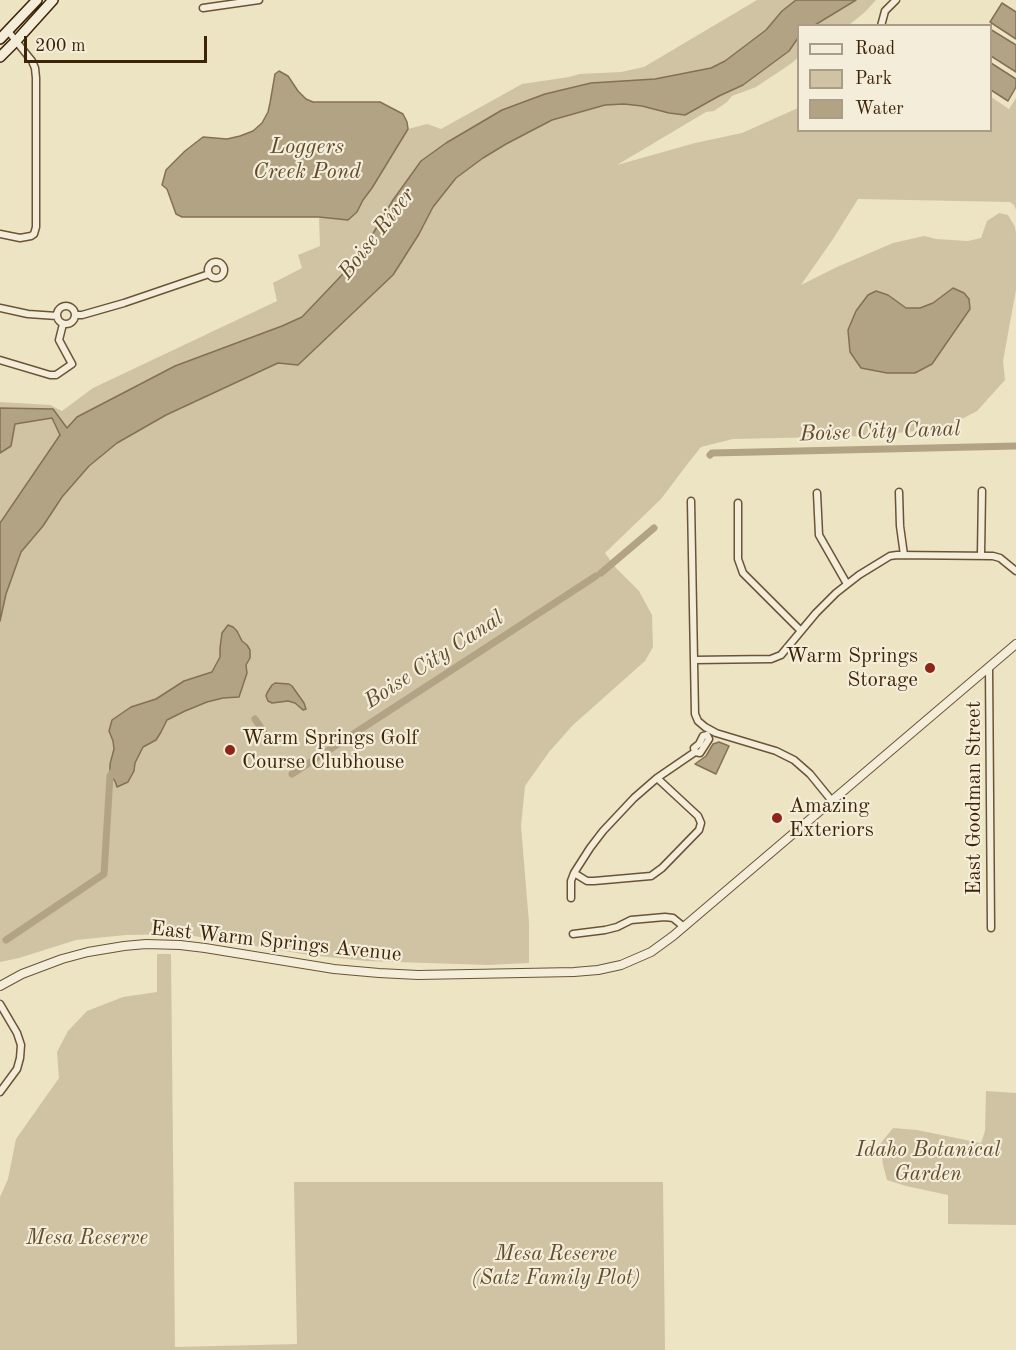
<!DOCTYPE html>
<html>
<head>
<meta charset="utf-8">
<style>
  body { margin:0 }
  #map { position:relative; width:1016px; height:1350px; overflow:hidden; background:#ede4c4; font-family:"Old Standard TT",serif }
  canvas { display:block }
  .legend { position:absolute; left:797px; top:24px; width:195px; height:108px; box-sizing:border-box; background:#f3edd9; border:2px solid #ab9d85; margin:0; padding:8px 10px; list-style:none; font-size:18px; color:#3e2407 }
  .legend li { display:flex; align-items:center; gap:12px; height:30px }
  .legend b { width:30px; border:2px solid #ab9d85 }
  .scale { position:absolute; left:24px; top:36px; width:183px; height:27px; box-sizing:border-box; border:3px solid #3e2407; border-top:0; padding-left:8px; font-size:18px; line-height:21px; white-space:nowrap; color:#3e2407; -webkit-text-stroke:4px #f3edd9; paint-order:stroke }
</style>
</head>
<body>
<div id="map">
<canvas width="1016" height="1350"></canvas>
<ul class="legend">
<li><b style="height:8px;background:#f3edd9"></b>Road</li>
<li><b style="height:16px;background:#cfc3a4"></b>Park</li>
<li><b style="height:16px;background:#b2a384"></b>Water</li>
</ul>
<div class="scale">200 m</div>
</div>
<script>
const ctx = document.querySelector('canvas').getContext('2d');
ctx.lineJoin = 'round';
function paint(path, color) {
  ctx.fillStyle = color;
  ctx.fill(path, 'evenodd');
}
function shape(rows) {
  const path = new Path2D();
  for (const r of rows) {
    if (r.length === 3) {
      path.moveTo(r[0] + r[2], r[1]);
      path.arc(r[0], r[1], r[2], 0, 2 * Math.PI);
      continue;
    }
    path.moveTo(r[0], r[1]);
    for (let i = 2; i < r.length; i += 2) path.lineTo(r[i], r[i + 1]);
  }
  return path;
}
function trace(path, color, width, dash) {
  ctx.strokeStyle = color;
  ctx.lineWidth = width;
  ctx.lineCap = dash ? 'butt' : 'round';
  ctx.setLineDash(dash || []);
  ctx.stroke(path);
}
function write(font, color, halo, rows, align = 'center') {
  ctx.font = font + ' "Old Standard TT",serif';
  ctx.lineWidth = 4.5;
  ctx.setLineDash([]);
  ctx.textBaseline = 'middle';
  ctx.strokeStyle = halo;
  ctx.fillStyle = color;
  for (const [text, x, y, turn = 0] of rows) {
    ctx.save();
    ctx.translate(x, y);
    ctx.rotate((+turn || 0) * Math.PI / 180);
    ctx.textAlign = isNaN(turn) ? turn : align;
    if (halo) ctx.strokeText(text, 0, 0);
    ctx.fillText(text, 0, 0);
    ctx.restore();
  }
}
const green = shape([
  [757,0,796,0,782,11,766,30,725,61,711,68,655,79,591,83,544,94,502,110,446,143,421,161,393,200,359,257,302,317,282,326,175,366,78,417,67,428,53,409,0,408,0,402,50,405,62,411,93,388,277,301,273,283,302,268,298,255,320,246,319,217,348,220,357,212,363,200,372,188,408,129,427,124,441,129,522,84,569,77,580,74,621,72,644,67],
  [856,0,876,0,865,12,849,25,815,26],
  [798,38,798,58,789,65,756,87,732,96,727,102,714,111,706,112,617,165,695,143,742,133,798,108,798,130,990,130,991,97,1009,109,1016,98,1016,210,1014,205,1010,202,858,199,833,239,801,285,837,267,893,243,924,236,936,239,968,241,981,238,987,221,999,213,1008,215,1015,227,1016,234,1016,290,1003,361,1005,380,977,411,952,424,915,431,867,436,733,439,701,447,689,462,661,499,605,553,616,568,639,591,652,615,653,647,645,661,573,725,549,752,525,786,521,826,529,923,529,963,488,965,366,961,309,955,182,934,126,935,76,940,19,958,0,962,0,621,6,594,21,552,43,526,62,497,89,466,117,443,166,415,278,363,298,364,393,275,419,234,433,207,455,179,483,158,506,144,552,120,605,105,624,104,642,106,669,113,685,115,719,96,743,85,789,51],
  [52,418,60,435,0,523,0,453,11,446,15,424],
  [157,954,171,954,175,1347,297,1344,294,1182,663,1182,665,1350,0,1350,0,1197,8,1179,16,1139,59,1078,57,1052,68,1031,87,1011,123,997,157,992],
  [986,1091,1016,1093,1016,1225,948,1224,948,1195,906,1186,887,1180,883,1165,880,1144,893,1128,917,1130,981,1143,985,1131]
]);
const water = shape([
  [796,0,856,0,815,25,798,26,798,38,789,51,743,85,719,96,685,115,669,113,642,106,624,104,605,105,552,120,506,144,483,158,456,178,433,207,419,234,393,275,298,365,278,363,166,415,117,443,89,466,62,497,43,526,21,552,6,594,0,621,0,523,60,435,52,418,15,424,11,446,0,453,0,408,53,409,67,428,77,417,175,366,282,326,302,317,359,257,393,200,421,161,446,143,502,110,545,94,591,83,655,79,711,68,725,61,766,30,782,11,796,0],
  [1002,3,1016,12,1016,39,990,22,1002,3],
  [990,29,1016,45,1016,72,991,56,990,29],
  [991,63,1016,79,1016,87,1008,101,991,90,991,63],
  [279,71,288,76,298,91,306,99,313,102,380,102,403,114,407,122,408,129,372,188,363,200,357,212,348,220,319,217,182,217,176,214,167,189,162,185,166,170,185,151,203,137,227,139,240,136,253,131,262,123,268,112,270,103,275,74,279,71],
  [953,288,964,293,969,299,970,309,932,364,915,373,887,373,861,368,850,352,848,330,856,311,868,295,876,291,888,295,906,308,920,308,933,303,953,288],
  [228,625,233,627,237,631,242,641,247,645,250,650,250,658,246,665,247,673,239,697,223,698,207,702,185,711,167,720,161,732,156,740,143,747,135,763,134,771,128,782,117,787,115,781,110,776,110,764,114,749,113,741,109,731,112,720,131,707,156,699,184,681,212,672,220,657,220,648,222,633,228,625],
  [275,683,289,684,292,686,304,703,306,709,303,710,295,703,288,701,272,703,268,701,266,696,267,693,272,685,275,683],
  [719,742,729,746,716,774,695,764,706,756,713,744,719,742]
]);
const canal = shape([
  [710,455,712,453,1016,446],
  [601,573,654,528],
  [255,719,270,741],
  [292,774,596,576],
  [6,940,104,874,110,776,115,769]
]);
const minor = shape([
  [203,8,259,0],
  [881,26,885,11,896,0],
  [0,234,20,238,31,236,34,234,36,227,36,78,35,68,32,61,8,31],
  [216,270,8],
  [66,315,9],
  [0,308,28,314,57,316],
  [76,315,82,315,124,303,209,274],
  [0,360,50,375,56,375,72,364,59,340,63,324],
  [899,492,900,526,904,555],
  [817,493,819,535,847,584],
  [691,501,695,714,698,721,705,727,716,733,776,751,794,760,810,774,832,801],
  [738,503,738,559,743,573,801,631],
  [981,555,982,491],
  [694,660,771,659,781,655,816,613,836,593,859,575,890,556,897,555,993,556,1000,558,1016,571],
  [989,667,991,928],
  [574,873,587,881,594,881,651,876,662,868,699,830,701,823,698,816,657,778],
  [571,898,571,881,574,873,590,848,603,831,634,798,657,778,695,752,700,753,709,739,707,735,703,736,699,744,694,748,695,752],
  [573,934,605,930,617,927,631,920,665,917,673,918,684,927],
  [0,1004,17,1033,21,1045,20,1058,17,1069,0,1092]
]);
const tertiary = shape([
  [0,986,22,974,62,959,88,952,124,946,146,944,180,945,205,948,334,969,379,973,418,975,574,972,598,970,621,965,651,952,673,936,1016,644]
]);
const secondary = shape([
  [0,39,37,0],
  [0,57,16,41,53,0]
]);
const markers = [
  [930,668,6,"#8f2418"],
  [230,750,6,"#8f2418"],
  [777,818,6,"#8f2418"]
];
const poiNames = [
  ["Warm Springs",918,656,"right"],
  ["Storage",918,680,"right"],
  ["Warm Springs Golf",242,738],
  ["Course Clubhouse",242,762],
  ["Amazing",789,806],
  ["Exteriors",789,830]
];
const streetNames = [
  ["East Goodman Street",974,798,-90],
  ["East Warm Springs Avenue",276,942,6]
];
const parkNames = [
  ["Idaho Botanical",928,1150],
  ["Garden",928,1174],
  ["Mesa Reserve",87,1238],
  ["Mesa Reserve",556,1254],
  ["(Satz Family Plot)",556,1278]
];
const waterNames = [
  ["Loggers",307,147],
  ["Creek Pond",307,172],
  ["Boise River",377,234,-52],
  ["Boise City Canal",880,432,-2],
  ["Boise City Canal",434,660,-33]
];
paint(green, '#cfc3a4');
paint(water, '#b2a384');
trace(water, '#847052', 1.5);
trace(canal, '#b2a384', 7);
trace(minor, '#6a5436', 9);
trace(tertiary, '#6a5436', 10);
trace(secondary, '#3e2407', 12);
trace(minor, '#f3edd9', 6);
trace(tertiary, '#f3edd9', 8);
trace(secondary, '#f3edd9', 9);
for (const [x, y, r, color] of markers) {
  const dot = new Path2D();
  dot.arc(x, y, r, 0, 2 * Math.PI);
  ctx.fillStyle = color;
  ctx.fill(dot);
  trace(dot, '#f3edd9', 2);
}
write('21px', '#3e2407', '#f3edd9', poiNames, 'left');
write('21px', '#3e2407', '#f3edd9', streetNames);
write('italic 21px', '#624c2e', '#f3edd9', parkNames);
write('italic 22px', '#614a2c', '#f3edd9', waterNames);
</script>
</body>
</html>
